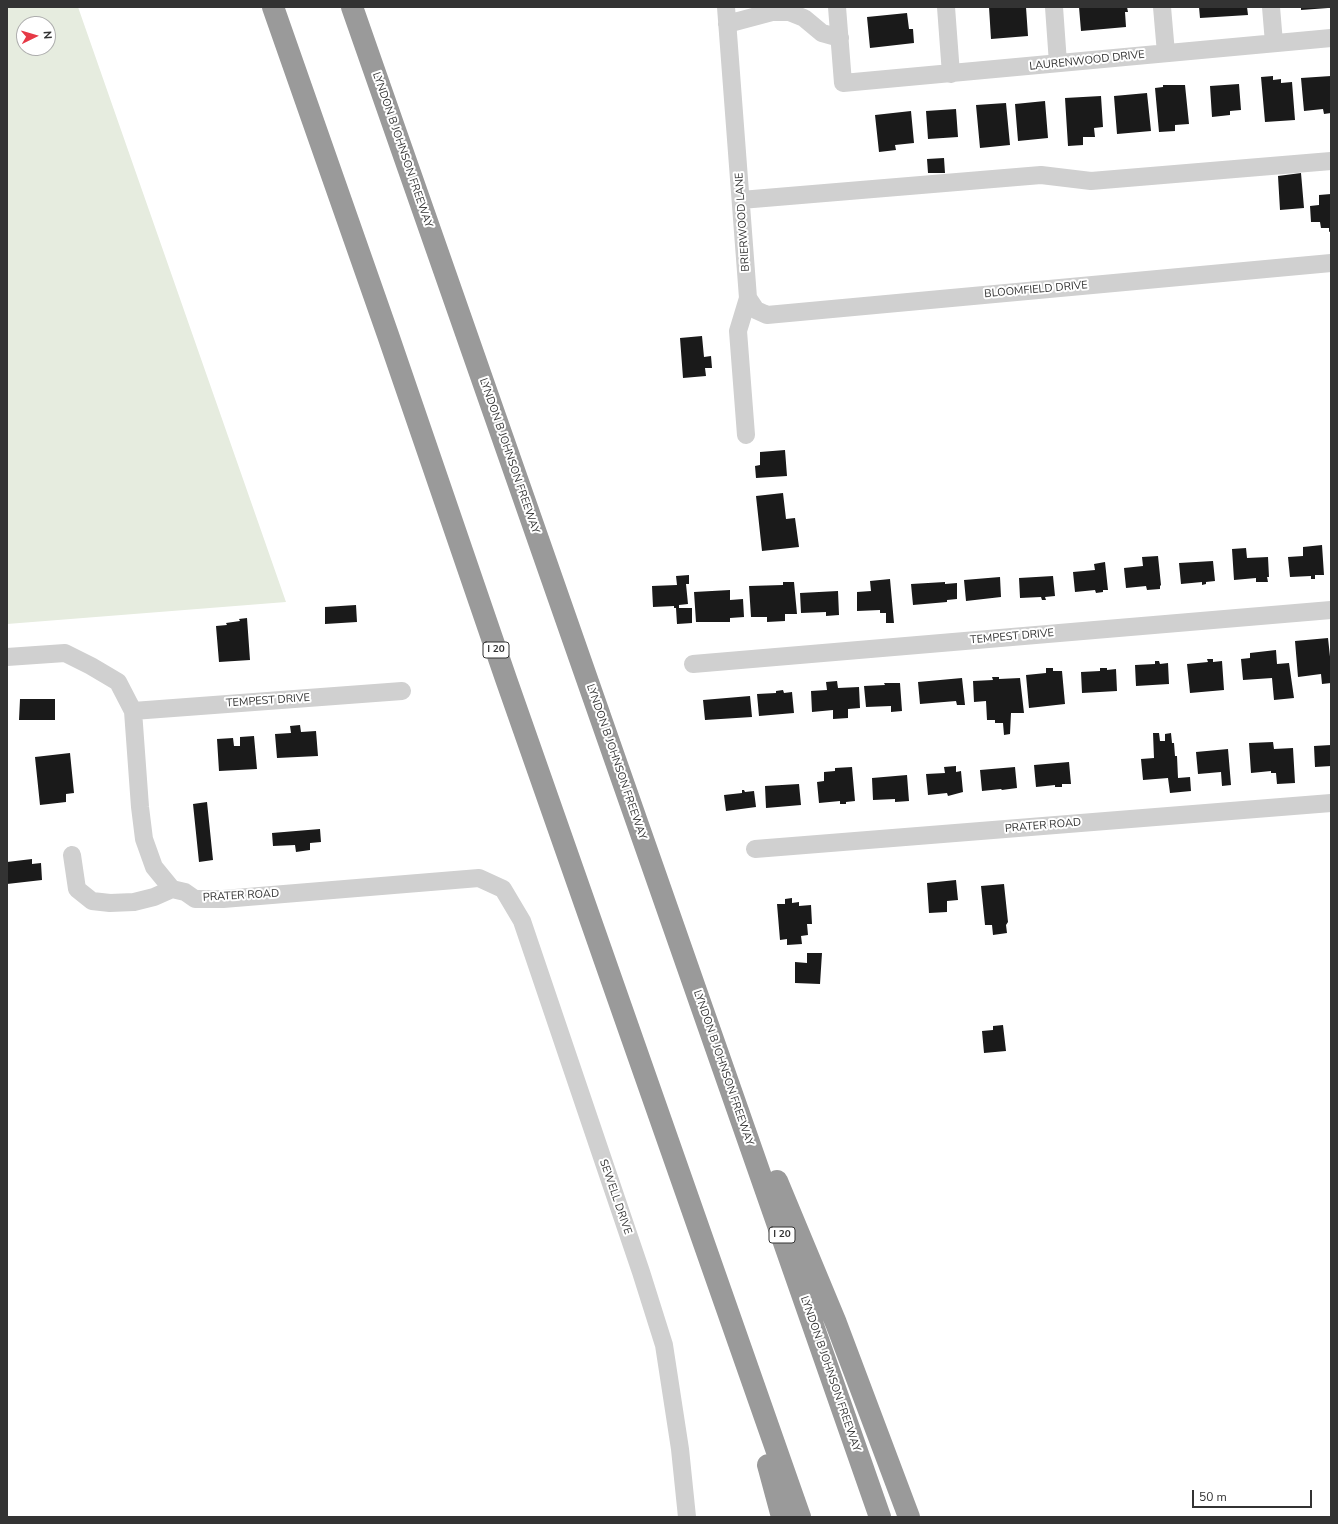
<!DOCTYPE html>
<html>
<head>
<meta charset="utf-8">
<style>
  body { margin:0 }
  #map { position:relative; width:1338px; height:1524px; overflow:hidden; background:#fff; font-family:"Nunito Sans",sans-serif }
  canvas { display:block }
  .frame { position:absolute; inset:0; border:8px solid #333; pointer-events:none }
  .north { position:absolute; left:16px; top:16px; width:40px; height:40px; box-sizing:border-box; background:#fff; border:1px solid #adadad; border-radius:50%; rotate:85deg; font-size:11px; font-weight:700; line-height:16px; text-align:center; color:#333 }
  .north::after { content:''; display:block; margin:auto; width:14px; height:18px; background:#e63946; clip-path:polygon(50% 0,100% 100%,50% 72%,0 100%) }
  .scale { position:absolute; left:1192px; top:1490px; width:120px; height:18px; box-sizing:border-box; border:2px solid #333; border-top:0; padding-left:5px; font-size:12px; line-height:14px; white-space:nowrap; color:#333; -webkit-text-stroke:3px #fff; paint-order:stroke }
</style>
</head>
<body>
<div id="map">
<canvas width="1338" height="1524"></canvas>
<div class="frame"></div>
<div class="north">N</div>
<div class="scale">50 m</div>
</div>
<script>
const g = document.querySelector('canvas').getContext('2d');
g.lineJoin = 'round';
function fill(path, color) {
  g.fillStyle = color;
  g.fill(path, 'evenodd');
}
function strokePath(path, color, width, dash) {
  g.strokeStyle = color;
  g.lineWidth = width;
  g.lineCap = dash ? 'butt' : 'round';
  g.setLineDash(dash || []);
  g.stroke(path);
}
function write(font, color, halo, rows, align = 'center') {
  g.font = font + ' "Nunito Sans",sans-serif';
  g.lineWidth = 4;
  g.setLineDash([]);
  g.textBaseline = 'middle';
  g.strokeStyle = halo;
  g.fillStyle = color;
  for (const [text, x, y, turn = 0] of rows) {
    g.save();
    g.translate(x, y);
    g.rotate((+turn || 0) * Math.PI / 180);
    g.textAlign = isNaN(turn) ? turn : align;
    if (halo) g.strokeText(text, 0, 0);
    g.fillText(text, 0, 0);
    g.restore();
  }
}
const green = new Path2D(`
  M7,7H78L286,602L7,624ZM24,24H48V48H24Z`);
const building = new Path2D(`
  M989,7H1026L1028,36L991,39Z
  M1079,7H1127L1128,12H1125L1126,27L1081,31Z
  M1199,7H1247L1248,15L1200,18Z
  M1301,7H1328V8L1301,10Z
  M907,13L909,29H913L914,43L870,48L867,17Z
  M1273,76V80L1281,79V83L1292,82L1295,120L1265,122L1261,77Z
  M1331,76V113L1324,114L1323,109L1304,111L1301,78Z
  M1239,84L1241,110L1230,111V115L1212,117L1210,86Z
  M1163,85H1185L1189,124L1175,125V131L1159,132L1155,88L1163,87Z
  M1147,93L1151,131L1117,134L1114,96Z
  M1101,96L1103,127L1094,128L1095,137H1083V145L1068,146L1065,98Z
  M1045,101L1048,138L1018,141L1015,104Z
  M1006,103L1010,145L980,148L976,105Z
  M956,109L958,137L928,139L926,111Z
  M911,111L914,143L895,145L896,150L879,152L875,115Z
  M944,158L945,173H928L927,159Z
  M1301,173L1304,208L1280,210L1278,176Z
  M1331,194V231L1329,232V228H1321L1320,222H1311L1310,206L1319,205V195Z
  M702,336L704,357L711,356L712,368H705L706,376L683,378L680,338Z
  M785,450L787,476L756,478L755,466L760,465V452Z
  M783,493L786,519L795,518L799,547L762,551L756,496Z
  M1322,545L1324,575H1315V579H1311V576L1290,577L1288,557L1303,556V547Z
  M1246,548L1247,558L1268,557L1269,577H1267L1268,582H1256V578L1234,580L1232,549Z
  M1158,556L1161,585L1160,586V589L1147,590L1146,586L1126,588L1124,568L1143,566L1142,557Z
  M1213,561L1215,581L1206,582V584L1202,585V582L1181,584L1179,563Z
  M1105,562L1108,590H1103V592L1096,593L1095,590L1075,592L1073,572L1095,570L1094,564Z
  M689,575V584H686L688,604L679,605V608H692V623L677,624L676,608H674V606L653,607L652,586L677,585L676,576Z
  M1053,576L1055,596L1045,597L1046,600H1042L1041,597L1020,598L1019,578Z
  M1000,577L1001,597L966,601L964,580Z
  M890,579L894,623H886V613H880V610L857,611V592L871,591L870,581Z
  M783,582H794L797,614H785V621L767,622V617H751L749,586L783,585Z
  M945,582V584L957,583V599L947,600V602L913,605L911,584Z
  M730,590V600L743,599L744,617L730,618V622H696L694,592Z
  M838,591L839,615L826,616V612L801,613L800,593Z
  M356,605L357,622L325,624V607Z
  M247,618L250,660L219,662L216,626L227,625L226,623L240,621L239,619Z
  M1328,638L1331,666V683L1322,684L1321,674L1298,677L1295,641Z
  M1276,650L1277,664L1289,663L1294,698L1274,700L1272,678L1243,680L1241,659L1250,658V653Z
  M1207,659H1213V662L1222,661L1224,690L1190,693L1187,664L1208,662Z
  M1155,661H1159L1160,664L1168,663L1169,684L1136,686L1135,665L1155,664Z
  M1046,668H1053V671H1062L1065,704L1029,708L1026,675L1046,673Z
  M1100,668H1107V670L1116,669L1117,691L1082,693L1081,672L1100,671Z
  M992,677H999V679L1020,678L1024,713H1011L1010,734L1004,735L1003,723H995V720H987L986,701L974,702L973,681L993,680Z
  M962,678L965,705H957L956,701L920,704L918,682Z
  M837,681L838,688L859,687L860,708L848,709V718L833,719V710L812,712L811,691L827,690L826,682Z
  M884,683H900L902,711L891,712V706L866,707L864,686L885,685Z
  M783,690L784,693L792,692L794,713L759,716L757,694L776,693V691Z
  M750,696L752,717L705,720L703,700Z
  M20,699H55V720H19Z
  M300,725L301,732L316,731L318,756L277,758L275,734L291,733L290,726Z
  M1153,733H1159L1160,741H1165V734L1171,733L1172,743H1174L1175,756H1177L1178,778L1190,777L1191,791L1170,793L1168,778L1143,780L1141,759L1154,758Z
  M254,736L257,769L219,771L217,739L233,738L234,746H240V737Z
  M1273,742L1274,749L1293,748L1295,783L1277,784L1276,773H1271V771L1251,773L1249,743Z
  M1331,745V766L1315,767L1314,746Z
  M1228,749L1231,785L1222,786L1221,772L1198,774L1196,752Z
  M70,753L74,793L66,794V802L40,805L35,757Z
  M1069,762L1071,784H1062V787H1055V785L1036,787L1034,765Z
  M956,766V772L961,771L963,792L948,796L947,793L928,795L926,774L945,773L944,767Z
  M852,767L855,801L846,802V804H840V801L819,803L817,782L824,781V772L835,771V768Z
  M1015,767L1017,788L1002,790L1001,789L982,791L980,770Z
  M907,775L909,801L895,802V799L873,800L872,778Z
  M799,784L801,805L766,808L765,786Z
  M742,790H744L745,792L754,791L756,807L726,811L724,795L742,793Z
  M207,802L213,860L199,862L193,804Z
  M320,829L321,842L310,843V850L296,852L295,845L273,846L272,833Z
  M32,859V864L41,863L42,880L7,884V862Z
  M956,880L958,900L947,901V912L929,913L927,883Z
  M1004,884L1008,922L1006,925L1007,933L993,935L992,925H985L981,886Z
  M792,898V903L799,902V906L811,905L812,924H807L808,935L801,936L802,944L787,945V939L780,940L777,904H785V899Z
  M807,953H822L820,984L795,983V962L807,963Z
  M1003,1025L1006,1051L984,1053L982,1031L993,1030V1026Z`);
const minor = new Path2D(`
  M726,7L748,298L738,331L746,435
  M837,7L843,83L1331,38
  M946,7L951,74
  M1054,7L1058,63
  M1162,7L1166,53
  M1271,7L1274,43
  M727,24L772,12H789L804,18L822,33L840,38
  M741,200L1041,175L1091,181L1331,161
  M748,298L756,310L767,315L1331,263
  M7,657L65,653L91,666L118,682L133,711L140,807L144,839L154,867L172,889L185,892L195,899H223L479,878L503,889L522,921L641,1272L664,1345L680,1449L687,1517
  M693,664L1331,610
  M133,711L402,691
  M755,849L1331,803
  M72,855L77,889L92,901L110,903L134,902L154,897L172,889`);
const highway = new Path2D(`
  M273,7L388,335L506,679L800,1517
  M352,7L880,1517
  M777,1181L836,1323L909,1517
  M768,1465L782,1517`);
const shields = [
  [496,650,26],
  [782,1235,26]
];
const shieldNames = [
  ["I 20",496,650],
  ["I 20",782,1235]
];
const streetNames = [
  ["LAURENWOOD DRIVE",1087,61,-6],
  ["LYNDON B JOHNSON FREEWAY",402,150,71],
  ["BRIERWOOD LANE",743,222,-94],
  ["BLOOMFIELD DRIVE",1036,290,-5],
  ["LYNDON B JOHNSON FREEWAY",509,456,71],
  ["TEMPEST DRIVE",1012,637,-5],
  ["TEMPEST DRIVE",268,701,-4],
  ["LYNDON B JOHNSON FREEWAY",616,762,71],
  ["PRATER ROAD",1043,826,-5],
  ["PRATER ROAD",241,896,-3],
  ["LYNDON B JOHNSON FREEWAY",723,1068,71],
  ["SEWELL DRIVE",615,1197,71],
  ["LYNDON B JOHNSON FREEWAY",830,1374,71]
];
fill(green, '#e6ecdf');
fill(building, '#1a1a1a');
strokePath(minor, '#d0d0d0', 18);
strokePath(highway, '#9a9a9a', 22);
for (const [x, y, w] of shields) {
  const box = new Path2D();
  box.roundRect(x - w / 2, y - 8, w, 16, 3);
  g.fillStyle = '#fff';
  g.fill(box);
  strokePath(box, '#333', 1);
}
write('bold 10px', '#333', null, shieldNames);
write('11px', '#333', '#fff', streetNames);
</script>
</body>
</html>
